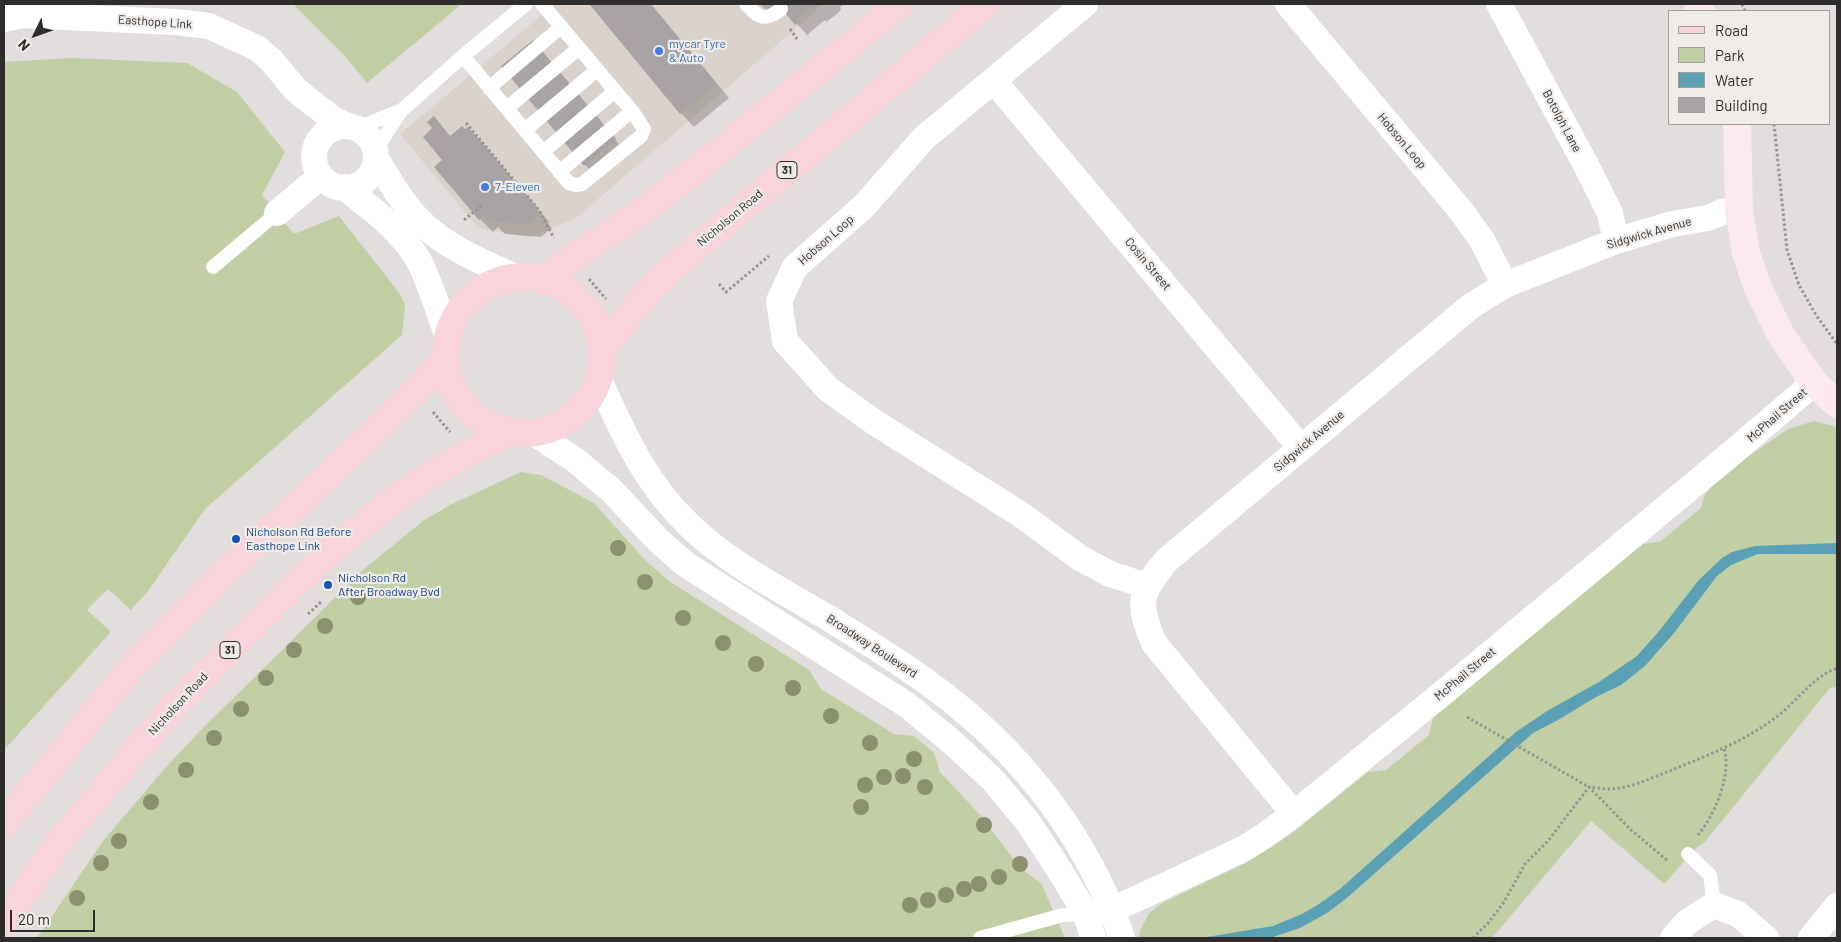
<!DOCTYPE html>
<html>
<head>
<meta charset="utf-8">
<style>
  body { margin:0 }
  #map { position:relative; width:1841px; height:942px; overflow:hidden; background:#e2dedd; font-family:Barlow,sans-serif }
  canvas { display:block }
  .frame { position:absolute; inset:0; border:5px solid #2e2d2c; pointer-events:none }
  .legend { position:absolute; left:1668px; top:10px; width:162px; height:115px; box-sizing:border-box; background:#efecea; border:1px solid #a2a09e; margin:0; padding:6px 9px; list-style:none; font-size:15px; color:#2e2d2c }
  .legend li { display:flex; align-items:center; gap:10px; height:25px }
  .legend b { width:25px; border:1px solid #a2a09e }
  .north { position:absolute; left:10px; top:10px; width:50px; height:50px; -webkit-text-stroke:4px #efecea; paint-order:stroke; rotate:228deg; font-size:14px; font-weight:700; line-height:20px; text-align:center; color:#2e2d2c }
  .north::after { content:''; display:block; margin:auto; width:18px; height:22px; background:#2e2d2c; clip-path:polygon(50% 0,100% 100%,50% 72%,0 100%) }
  .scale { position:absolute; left:10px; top:910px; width:85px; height:22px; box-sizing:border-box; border:2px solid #2e2d2c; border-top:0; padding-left:6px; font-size:15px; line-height:18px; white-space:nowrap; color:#2e2d2c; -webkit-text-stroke:4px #efecea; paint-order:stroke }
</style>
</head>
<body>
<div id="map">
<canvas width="1841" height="942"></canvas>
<div class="frame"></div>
<ul class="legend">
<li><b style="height:6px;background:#f9d4dc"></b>Road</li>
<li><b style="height:14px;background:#c2cfa4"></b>Park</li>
<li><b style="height:14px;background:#5aa1b5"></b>Water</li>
<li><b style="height:14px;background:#a8a4a5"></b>Building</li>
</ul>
<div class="north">N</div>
<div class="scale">20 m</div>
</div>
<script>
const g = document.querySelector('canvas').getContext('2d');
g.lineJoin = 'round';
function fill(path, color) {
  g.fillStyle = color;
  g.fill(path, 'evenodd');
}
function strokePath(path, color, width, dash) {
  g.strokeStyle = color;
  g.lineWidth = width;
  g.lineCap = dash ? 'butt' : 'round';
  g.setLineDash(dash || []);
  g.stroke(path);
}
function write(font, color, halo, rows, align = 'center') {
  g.font = font + ' Barlow,sans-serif';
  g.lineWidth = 4.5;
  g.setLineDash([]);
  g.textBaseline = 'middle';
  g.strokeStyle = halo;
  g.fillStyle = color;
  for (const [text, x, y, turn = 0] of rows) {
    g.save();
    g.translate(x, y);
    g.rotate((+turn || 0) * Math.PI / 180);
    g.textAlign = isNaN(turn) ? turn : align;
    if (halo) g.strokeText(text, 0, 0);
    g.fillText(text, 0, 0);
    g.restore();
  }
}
const built = new Path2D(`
  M555,4H824L575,219L530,237L478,228L400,134Z`);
const green = new Path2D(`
  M293,4H462L367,83L344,55Z
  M72,58L187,63L237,92L285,152L262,195L294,234L339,216L400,294L405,304L402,335L205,509L148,591L131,610L108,589L87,610L111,632L4,750V62Z
  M1814,421L1837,427V687L1830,688L1704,843L1697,847L1664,884L1591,821L1492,938H1139L1140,931L1149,913L1164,902L1246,863L1290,835L1368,772L1386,770L1429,735L1433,717L1643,544L1661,541L1701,508L1704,496L1710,488L1749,456L1788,429Z
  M521,472L541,475L594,503L644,559L669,581L809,670L821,689L894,734L914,736L934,753L940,772L983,818L1020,868L1041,883L1065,938H37L103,841L166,767L202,729L363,570L423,521L450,505Z`);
const water = new Path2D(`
  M1837,543V554H1758L1731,565L1717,576L1674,633L1645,666L1621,685L1596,697L1558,720L1533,733L1348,897L1327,913L1300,928L1270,938H1201L1273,926L1302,914L1319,904L1340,889L1516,732L1547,711L1599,682L1637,656L1660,630L1698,581L1722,558L1732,552L1755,546Z`);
const shadow = new Path2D(`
  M594,4H651L729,98L694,127L681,113L592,5Z
  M760,4H844L840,7L841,9L838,13L826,22L825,20L808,34L809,37L786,12L776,20Z
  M537,45L619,144L589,169L585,165Z
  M433,118L451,137L468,128L481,141L549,222L548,224L552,228L541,237L505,234L498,227L493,232L480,219L444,160L434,128Z`);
const building = new Path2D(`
  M592,4H650L717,84L680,114L590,5Z
  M778,4H820L812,9L811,8L795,20L798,23L795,25Z
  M533,40L616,139L584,166L501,66Z
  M434,116L450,136L462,126L465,129L468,127L537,208L536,210L540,214L528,224L491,221L485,214L479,220L434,167L442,160L423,137L432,128L427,122Z`);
const path = new Path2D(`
  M1742,4L1745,11
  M790,29L797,39
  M466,123L539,210L554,238
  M1774,124L1787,250L1799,285L1816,315L1837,344
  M464,220L481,206
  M589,279L606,299
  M719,284L726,292L769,256
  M433,412L450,432
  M308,614L322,601
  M1467,717L1589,787L1630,829L1668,861
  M1698,835C1715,815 1732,774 1724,748
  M1473,938L1488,923L1504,902L1525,864L1548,841L1589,787C1595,787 1602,789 1608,789C1628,789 1649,779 1667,772C1704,757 1743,742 1775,718C1797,702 1811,678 1837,668`);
const lane = new Path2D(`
  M746,4C758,18 765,22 781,9
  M463,56L569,183L576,185L582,184L641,136L644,129L632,111L542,4
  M489,88L561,27
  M507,108L579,48
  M357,128L400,111
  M525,130L597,70
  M375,151L401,111L463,56L526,4
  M543,152L615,91
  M559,172L632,111
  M213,267L277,213
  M1688,854L1710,875L1714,905
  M980,938L1063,915L1086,914`);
const street = new Path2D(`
  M1085,4L924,138L864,206L795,267L779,301L785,341L828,389L874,422L1020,514L1080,558L1110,574L1147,586
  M1288,4L1461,211L1482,240L1505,285
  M1499,4L1587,167L1610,213L1616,241
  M4,19L21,15L176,22L209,26L257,48L271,60L295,89L307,99L333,119L350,127
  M994,81L1301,448
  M314 157a31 31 0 1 1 62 0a31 31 0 1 1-62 0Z
  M376,158C390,182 404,207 425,226C450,249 485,263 515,277
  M344,187C370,207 403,232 419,261C431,285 439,312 448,338
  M277,213L321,176
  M598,378C624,434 644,482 689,525C726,562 785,592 830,619C878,649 928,679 970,716C1039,776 1093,852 1122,938
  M534,433L575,460L611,490L658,540L685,564L907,705L952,742L993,780L1028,822L1060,871L1086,914L1093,938
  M1294,814L1154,643C1137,603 1139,593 1167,560L1471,306L1505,285L1616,241L1672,224L1708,218L1722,212L1739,210
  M1086,914L1112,909L1136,899L1243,849L1264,836L1294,814L1444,692L1727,457L1814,383
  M1673,938L1687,922L1714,905L1738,914L1766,938
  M1811,938L1837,906`);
const secondary = new Path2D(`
  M1698,4L1701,11
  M1737,124L1739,210L1746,253L1757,286L1781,335L1814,383L1837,404`);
const primary = new Path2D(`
  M446 355a78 78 0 1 1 156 0a78 78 0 1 1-156 0Z
  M541,279L648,207L723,148L900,4
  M602,350L644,296L682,259L986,4
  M4,824L126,673L227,570L384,423L446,359
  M4,925L40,869L63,837L173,707L294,585L333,549L395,499L428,476L468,453L510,432`);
const trees = [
  [618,548],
  [645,582],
  [358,597],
  [683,618],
  [325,626],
  [723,643],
  [294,650],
  [756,664],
  [266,678],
  [793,688],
  [241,709],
  [831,716],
  [214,738],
  [870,743],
  [914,759],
  [186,770],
  [903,776],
  [884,777],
  [865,785],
  [925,787],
  [151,802],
  [861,807],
  [984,825],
  [119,841],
  [101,863],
  [1020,864],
  [999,877],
  [979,884],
  [964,889],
  [946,895],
  [77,898],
  [928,900],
  [910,905]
];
const markers = [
  [659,51,5,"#3f7fe0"],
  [485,187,5,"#3f7fe0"],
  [236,539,5,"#1a4fb4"],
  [328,585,5,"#1a4fb4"]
];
const shields = [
  [787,170,20],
  [230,650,20]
];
const shieldNames = [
  ["31",787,170],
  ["31",230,650]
];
const streetNames = [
  ["Easthope Link",155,22,4],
  ["Botolph Lane",1562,121,62],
  ["Hobson Loop",1402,141,50],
  ["Nicholson Road",730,218,-40],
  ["Sidgwick Avenue",1649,233,-16],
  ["Hobson Loop",826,240,-41],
  ["Cosin Street",1148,264,50],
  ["McPhail Street",1777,415,-41],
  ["Sidgwick Avenue",1309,441,-40],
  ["Broadway Boulevard",872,646,33],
  ["McPhail Street",1465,674,-40],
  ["Nicholson Road",178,704,-47]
];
const shopNames = [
  ["mycar Tyre",669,44],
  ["& Auto",669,58],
  ["7-Eleven",495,187]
];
const transitNames = [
  ["Nicholson Rd Before",246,532],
  ["Easthope Link",246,546],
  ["Nicholson Rd",338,578],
  ["After Broadway Bvd",338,592]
];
fill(built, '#dbd2cc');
fill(green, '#c2cfa4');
fill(water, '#5aa1b5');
fill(shadow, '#0003');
fill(building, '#a8a4a5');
strokePath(path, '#979493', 3, [2.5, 2.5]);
strokePath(lane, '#fff', 14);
strokePath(street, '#fff', 26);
strokePath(secondary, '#fce9ee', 28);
strokePath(primary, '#f9d4dc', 28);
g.fillStyle = '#8b906e';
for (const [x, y] of trees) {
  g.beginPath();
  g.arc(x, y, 8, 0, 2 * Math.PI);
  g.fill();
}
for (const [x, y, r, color] of markers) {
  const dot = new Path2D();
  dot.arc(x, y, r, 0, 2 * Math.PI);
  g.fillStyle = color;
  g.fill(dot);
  strokePath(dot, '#efecea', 2);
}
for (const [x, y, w] of shields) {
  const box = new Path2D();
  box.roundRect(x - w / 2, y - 8.5, w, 17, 4);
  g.fillStyle = '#efecea';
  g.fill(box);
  strokePath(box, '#2e2d2c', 1);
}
write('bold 11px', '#2e2d2c', null, shieldNames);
write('12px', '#2e2d2c', '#efecea', streetNames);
write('12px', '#366cbe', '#efecea', shopNames, 'left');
write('12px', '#164399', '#efecea', transitNames, 'left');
</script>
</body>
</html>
